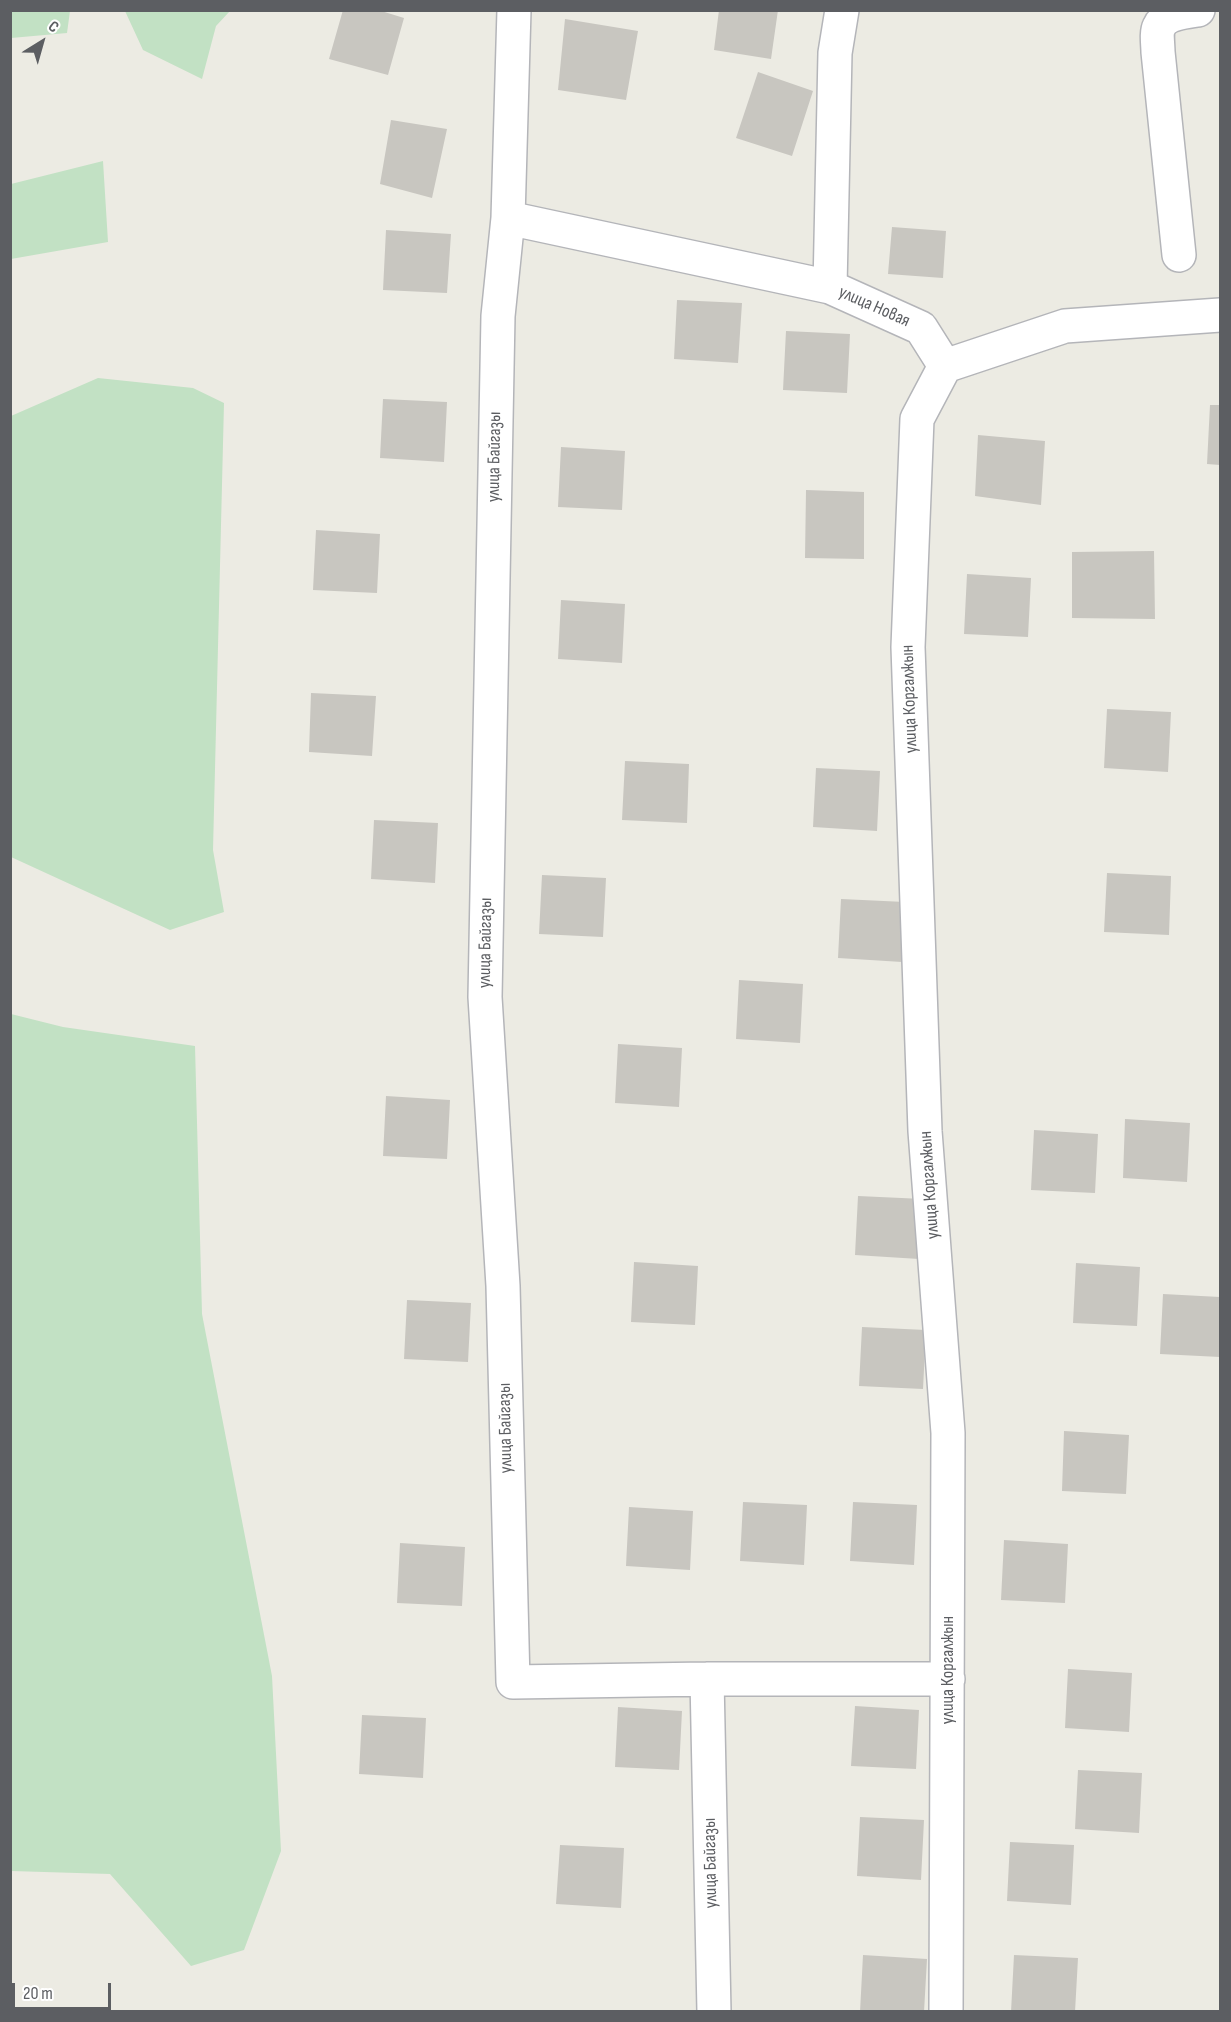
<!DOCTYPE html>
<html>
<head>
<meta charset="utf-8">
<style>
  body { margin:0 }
  #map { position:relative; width:1231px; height:2022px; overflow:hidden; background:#ecebe3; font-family:"Sofia Sans Condensed",sans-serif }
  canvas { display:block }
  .frame { position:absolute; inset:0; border:12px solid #5c5e62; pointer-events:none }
  .north { position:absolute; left:12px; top:12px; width:60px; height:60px; -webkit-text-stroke:4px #fff; paint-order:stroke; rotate:37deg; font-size:16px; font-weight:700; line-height:24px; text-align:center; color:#5c5e62 }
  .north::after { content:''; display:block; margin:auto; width:21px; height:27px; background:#5c5e62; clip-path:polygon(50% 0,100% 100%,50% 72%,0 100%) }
  .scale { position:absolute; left:12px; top:1983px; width:99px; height:27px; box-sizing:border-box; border:3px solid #5c5e62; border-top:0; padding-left:8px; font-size:18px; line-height:21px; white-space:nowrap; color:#5c5e62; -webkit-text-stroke:4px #fff; paint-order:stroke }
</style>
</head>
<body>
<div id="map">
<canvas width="1231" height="2022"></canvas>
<div class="frame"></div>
<div class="north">С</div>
<div class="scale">20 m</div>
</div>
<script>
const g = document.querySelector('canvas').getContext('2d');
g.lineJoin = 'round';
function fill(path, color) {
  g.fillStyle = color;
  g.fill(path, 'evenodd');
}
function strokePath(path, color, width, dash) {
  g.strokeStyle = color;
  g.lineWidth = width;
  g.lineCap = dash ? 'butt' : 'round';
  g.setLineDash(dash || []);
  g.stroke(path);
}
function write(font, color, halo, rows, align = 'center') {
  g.font = font + ' "Sofia Sans Condensed",sans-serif';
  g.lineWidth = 5;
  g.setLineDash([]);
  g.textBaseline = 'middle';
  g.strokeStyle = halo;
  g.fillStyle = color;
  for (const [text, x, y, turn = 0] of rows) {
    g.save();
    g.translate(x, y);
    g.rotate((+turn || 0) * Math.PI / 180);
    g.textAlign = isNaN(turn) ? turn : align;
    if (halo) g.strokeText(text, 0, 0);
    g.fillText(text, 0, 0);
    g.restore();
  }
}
const green = new Path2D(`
  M11,10L70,11L67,33L11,38Z
  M125,11H230L216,26L202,79L143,50Z
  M103,161L108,242L11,259V184Z
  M98,378L193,388L224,403L213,850L224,912L170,930L11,857V416Z
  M11,1014L63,1027L195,1046L202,1314L272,1676L281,1851L244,1950L191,1966L110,1874L11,1871Z`);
const building = new Path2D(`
  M343,10H378L404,18L388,75L329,59Z
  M719,10H778L771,59L714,50Z
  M565,19L638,31L626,100L558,90Z
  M758,72L813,91L792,156L736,138Z
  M391,120L447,129L432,198L380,184Z
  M892,227L946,231L943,278L888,274Z
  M386,230L451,234L447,293L383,290Z
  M677,300L742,303L738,363L674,359Z
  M786,331L850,334L847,393L783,390Z
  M383,399L447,402L444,462L380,458Z
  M1210,405H1220V465L1207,464Z
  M978,435L1045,441L1041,505L975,496Z
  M561,447L625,451L622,510L558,507Z
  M806,490L864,492V559L805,558Z
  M316,530L380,534L377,593L313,590Z
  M1154,551L1155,619L1072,618V552Z
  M967,574L1031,578L1028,637L964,634Z
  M561,600L625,604L622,663L558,659Z
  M311,693L376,696L372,756L309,752Z
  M1107,709L1171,712L1168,772L1104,768Z
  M625,761L689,764L687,823L622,820Z
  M816,768L880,771L877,831L813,827Z
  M374,820L438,823L435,883L371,879Z
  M1107,873L1171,876L1169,935L1104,932Z
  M542,875L606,878L603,937L539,934Z
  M841,899L905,902L902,962L838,958Z
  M739,980L803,984L800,1043L736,1039Z
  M618,1044L682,1048L679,1107L615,1103Z
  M386,1096L450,1100L447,1159L383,1156Z
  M1125,1119L1190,1123L1187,1182L1123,1178Z
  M1034,1130L1098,1134L1095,1193L1031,1190Z
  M858,1196L923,1199L919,1259L855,1255Z
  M634,1262L698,1266L695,1325L631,1322Z
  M1076,1263L1140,1267L1137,1326L1073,1323Z
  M1163,1294L1220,1297V1357L1160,1354Z
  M407,1300L471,1303L468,1362L404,1359Z
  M862,1327L926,1330L923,1389L859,1386Z
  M1064,1431L1129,1435L1126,1494L1062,1491Z
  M743,1502L807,1505L804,1565L740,1561Z
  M853,1502L917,1505L914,1565L850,1561Z
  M629,1507L693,1511L690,1570L626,1566Z
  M1004,1540L1068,1544L1065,1603L1001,1600Z
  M400,1543L465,1547L462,1606L397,1603Z
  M1068,1669L1132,1673L1129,1732L1065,1728Z
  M855,1706L919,1710L916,1769L851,1766Z
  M618,1707L682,1711L679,1770L615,1767Z
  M362,1715L426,1718L423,1778L359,1774Z
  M1078,1770L1142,1773L1139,1833L1075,1829Z
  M860,1817L924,1820L921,1880L857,1876Z
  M1010,1842L1074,1845L1071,1905L1007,1901Z
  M560,1845L624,1848L621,1908L556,1904Z
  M863,1955L927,1959L924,2012H860Z
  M1014,1955L1078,1958L1075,2012H1011Z`);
const minor = new Path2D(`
  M514,10L508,218L498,316L485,997L503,1286L513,1682L707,1679H948
  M508,218L830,287L921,328L945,366L1065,326L1220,315
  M1179,255L1158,52C1158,45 1156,33 1159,27C1165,13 1186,12 1198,10
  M830,287L835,53L842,10
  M945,366L917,419L908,647L925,1131L948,1433L946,2012
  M707,1679L714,2012`);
const streetNames = [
  ["улица Новая",874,307,24],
  ["улица Байгазы",495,457,-89],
  ["улица Коргалжын",910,699,-92],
  ["улица Байгазы",486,943,-89],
  ["улица Коргалжын",930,1185,-94],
  ["улица Байгазы",506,1428,-91],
  ["улица Коргалжын",948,1670,-90],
  ["улица Байгазы",711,1863,-91]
];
fill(green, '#c2e1c4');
fill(building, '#c8c6c0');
strokePath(minor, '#b4b5b9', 36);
strokePath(minor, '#fff', 33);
write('18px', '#5c5e62', '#fff', streetNames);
</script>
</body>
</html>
